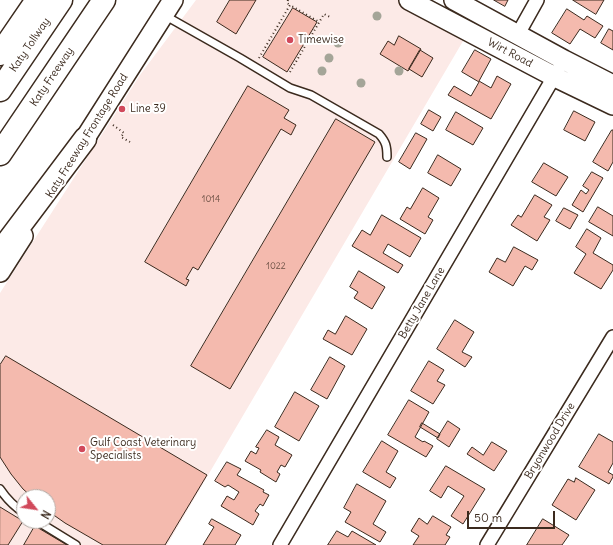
<!DOCTYPE html>
<html>
<head>
<meta charset="utf-8">
<style>
  body { margin:0 }
  #map { position:relative; width:613px; height:545px; overflow:hidden; background:#fff; font-family:Delius,sans-serif }
  canvas { display:block }
  .north { position:absolute; left:16px; top:489px; width:40px; height:40px; box-sizing:border-box; background:#fff; border:1px solid #b1aaa5; border-radius:50%; rotate:120deg; font-size:11px; font-weight:700; line-height:16px; text-align:center; color:#3b2a1e }
  .north::after { content:''; display:block; margin:auto; width:14px; height:18px; background:#d1495b; clip-path:polygon(50% 0,100% 100%,50% 72%,0 100%) }
  .scale { position:absolute; left:467px; top:511px; width:88px; height:18px; box-sizing:border-box; border:2px solid #3b2a1e; border-top:0; padding-left:5px; font-size:12px; line-height:14px; white-space:nowrap; color:#3b2a1e; -webkit-text-stroke:3px #fff; paint-order:stroke }
</style>
</head>
<body>
<div id="map">
<canvas width="613" height="545"></canvas>
<div class="north">N</div>
<div class="scale">50 m</div>
</div>
<script>
const g = document.querySelector('canvas').getContext('2d');
g.lineJoin = 'round';
function fill(path, color) {
  g.fillStyle = color;
  g.fill(path, 'evenodd');
}
function strokePath(path, color, width, dash) {
  g.strokeStyle = color;
  g.lineWidth = width;
  g.lineCap = dash ? 'butt' : 'round';
  g.setLineDash(dash || []);
  g.stroke(path);
}
function write(font, color, halo, rows, align = 'center') {
  g.font = font + ' Delius,sans-serif';
  g.lineWidth = 4;
  g.setLineDash([]);
  g.textBaseline = 'middle';
  g.strokeStyle = halo;
  g.fillStyle = color;
  for (const [text, x, y, turn = 0] of rows) {
    g.save();
    g.translate(x, y);
    g.rotate((+turn || 0) * Math.PI / 180);
    g.textAlign = isNaN(turn) ? turn : align;
    if (halo) g.strokeText(text, 0, 0);
    g.fillText(text, 0, 0);
    g.restore();
  }
}
const built = new Path2D(`
  M196,0H398L466,36L167,545H0V293L140,75ZM24,497H48V521H24Z`);
const building = new Path2D(`
  M230,0H256L236,34L217,22Z
  M494,0H508L505,6Z
  M573,0H604L596,14Z
  M293,8L317,22L287,72L263,57Z
  M567,9L584,20L587,16L603,26L595,38L580,29L570,44L552,33Z
  M609,29L613,31V50L601,43Z
  M399,36L421,49L408,71L380,54L388,41L394,45Z
  M420,50L433,58L422,77L409,69Z
  M475,50L491,59L479,81L491,88L497,76L511,84L491,119L448,95L454,86L471,96L479,82L462,72Z
  M248,86L289,110L284,118L296,125L291,135L281,129L198,270L193,267L186,279L189,280L186,286L145,262Z
  M429,110L441,117L433,131L421,124Z
  M574,111L595,122L585,141L564,130Z
  M456,112L483,128L473,145L446,130Z
  M336,119L375,142L230,389L191,366Z
  M612,130H613V162L608,171L593,162Z
  M416,133L427,139L410,169L399,162Z
  M438,155L461,169L451,186L428,173Z
  M544,163L568,177L556,196L532,182Z
  M592,172L603,178L583,212L572,205L581,190L586,194L589,190L583,186Z
  M423,188L439,198L428,217L433,220L425,234L400,219L407,207L410,209Z
  M535,195L552,205L544,217L550,220L537,241L511,225L518,215L521,217Z
  M598,207L613,216V236L589,222Z
  M564,208L578,215L570,229L556,221Z
  M382,215L421,238L410,257L388,244L383,253L403,265L398,273L352,246L362,230L370,235Z
  M587,229L601,238L593,253L613,265V270L601,289L574,273L586,254L576,247Z
  M514,247L538,260L532,270L525,266L513,286L489,272L497,258L505,262Z
  M359,271L385,287L372,309L354,298L358,292L350,287Z
  M346,316L367,329L352,355L323,339L328,330L335,334Z
  M455,320L474,332L462,352L472,357L465,367L437,349Z
  M6,356L207,475L165,545H103L65,523L48,511V497H32L23,489L11,474L0,457V365Z
  M330,357L345,366L327,399L311,390Z
  M429,361L444,370L437,381L445,385L433,404L411,391Z
  M295,392L319,406L299,441L275,427Z
  M409,400L429,412L415,437L423,442L424,441L433,446L426,457L388,435Z
  M448,421L460,429L449,447L437,439Z
  M422,423L440,434L438,438L420,427Z
  M267,430L279,437L275,445L292,455L285,467L281,465L277,472L280,474L276,482L260,472L261,470L245,461L251,451L256,454L259,448L256,447Z
  M599,434L613,442V463L608,472L613,475V477L609,484L579,467Z
  M382,441L398,451L386,472L396,478L390,488L363,472Z
  M492,442L507,451L494,471L467,454L472,447L483,455Z
  M227,462L241,469L237,475L264,490L263,492L269,495L263,506L260,504L255,511L259,514L253,525L221,506L227,496L234,500L239,492L228,485L225,487L215,481Z
  M446,466L485,489L463,524L451,516L464,496L448,486L441,498L430,491Z
  M576,478L595,490L576,520L552,505L568,479L574,482Z
  M357,484L386,501L373,524L386,532L380,542L345,522L351,512L344,508Z
  M0,507L23,521L8,545H0Z
  M433,516L451,527L446,535L450,537L445,545H413L419,536L411,531L419,518L427,524Z
  M212,519L241,535L235,545H203L214,527L209,524Z
  M543,519L569,535L562,545H527Z
  M35,526L67,545H24Z
  M337,531L348,537L352,531L376,545H328Z`);
const path = new Path2D(`
  M288,0L287,3L290,5
  M259,58L290,5L319,22
  M290,72L324,14L330,17
  M113,125L124,133L121,137L130,142`);
const lane = new Path2D(`
  M164,15L240,58L290,88L311,95L379,134C386,142 387,146 387,157
  M0,489C6,498 15,507 24,513
  M37,521L76,545`);
const street = new Path2D(`
  M518,34L537,0
  M280,545L558,70
  M487,545L613,337`);
const secondary = new Path2D(`
  M409,0L555,77L613,105
  M454,0L564,60L613,85
  M77,151L173,0
  M0,272L23,236`);
const highway = new Path2D(`
  M0,54L37,0
  M0,90L61,0
  M0,154L104,0
  M0,252L85,139`);
const trees = [
  [377,16],
  [338,43],
  [329,58],
  [322,71],
  [399,71],
  [361,83]
];
const markers = [
  [290,40,4,"#d1495b"],
  [122,109,4,"#d1495b"],
  [82,449,4,"#d1495b"]
];
const numberNames = [
  ["1014",211,199],
  ["1022",276,266]
];
const poiNames = [
  ["Timewise",298,40],
  ["Line 39",130,109],
  ["Gulf Coast Veterinary",90,443],
  ["Specialists",90,456]
];
const streetNames = [
  ["Katy Tollway",30,45,-56],
  ["Wirt Road",510,53,28],
  ["Katy Freeway",52,77,-56],
  ["Katy Freeway Frontage Road",87,136,-58],
  ["Betty Jane Lane",422,303,-60],
  ["Bryonwood Drive",550,441,-59]
];
fill(built, '#fceae7');
fill(building, '#f4baae');
strokePath(building, '#3b2a1e', 1);
strokePath(lane, '#3b2a1e', 10);
strokePath(street, '#3b2a1e', 16);
strokePath(secondary, '#3b2a1e', 22);
strokePath(highway, '#3b2a1e', 25);
strokePath(path, '#3b2a1e', 2, [1, 3]);
strokePath(lane, '#fff', 7);
strokePath(street, '#fff', 13);
strokePath(secondary, '#fff', 19);
strokePath(highway, '#fff', 22);
g.fillStyle = '#a4a598';
for (const [x, y] of trees) {
  g.beginPath();
  g.arc(x, y, 4.5, 0, 2 * Math.PI);
  g.fill();
}
for (const [x, y, r, color] of markers) {
  const dot = new Path2D();
  dot.arc(x, y, r, 0, 2 * Math.PI);
  g.fillStyle = color;
  g.fill(dot);
  strokePath(dot, '#fff', 1.5);
}
write('9px', '#694e42', null, numberNames);
write('11px', '#3b2a1e', '#fff', poiNames, 'left');
write('11px', '#3b2a1e', '#fff', streetNames);
</script>
</body>
</html>
